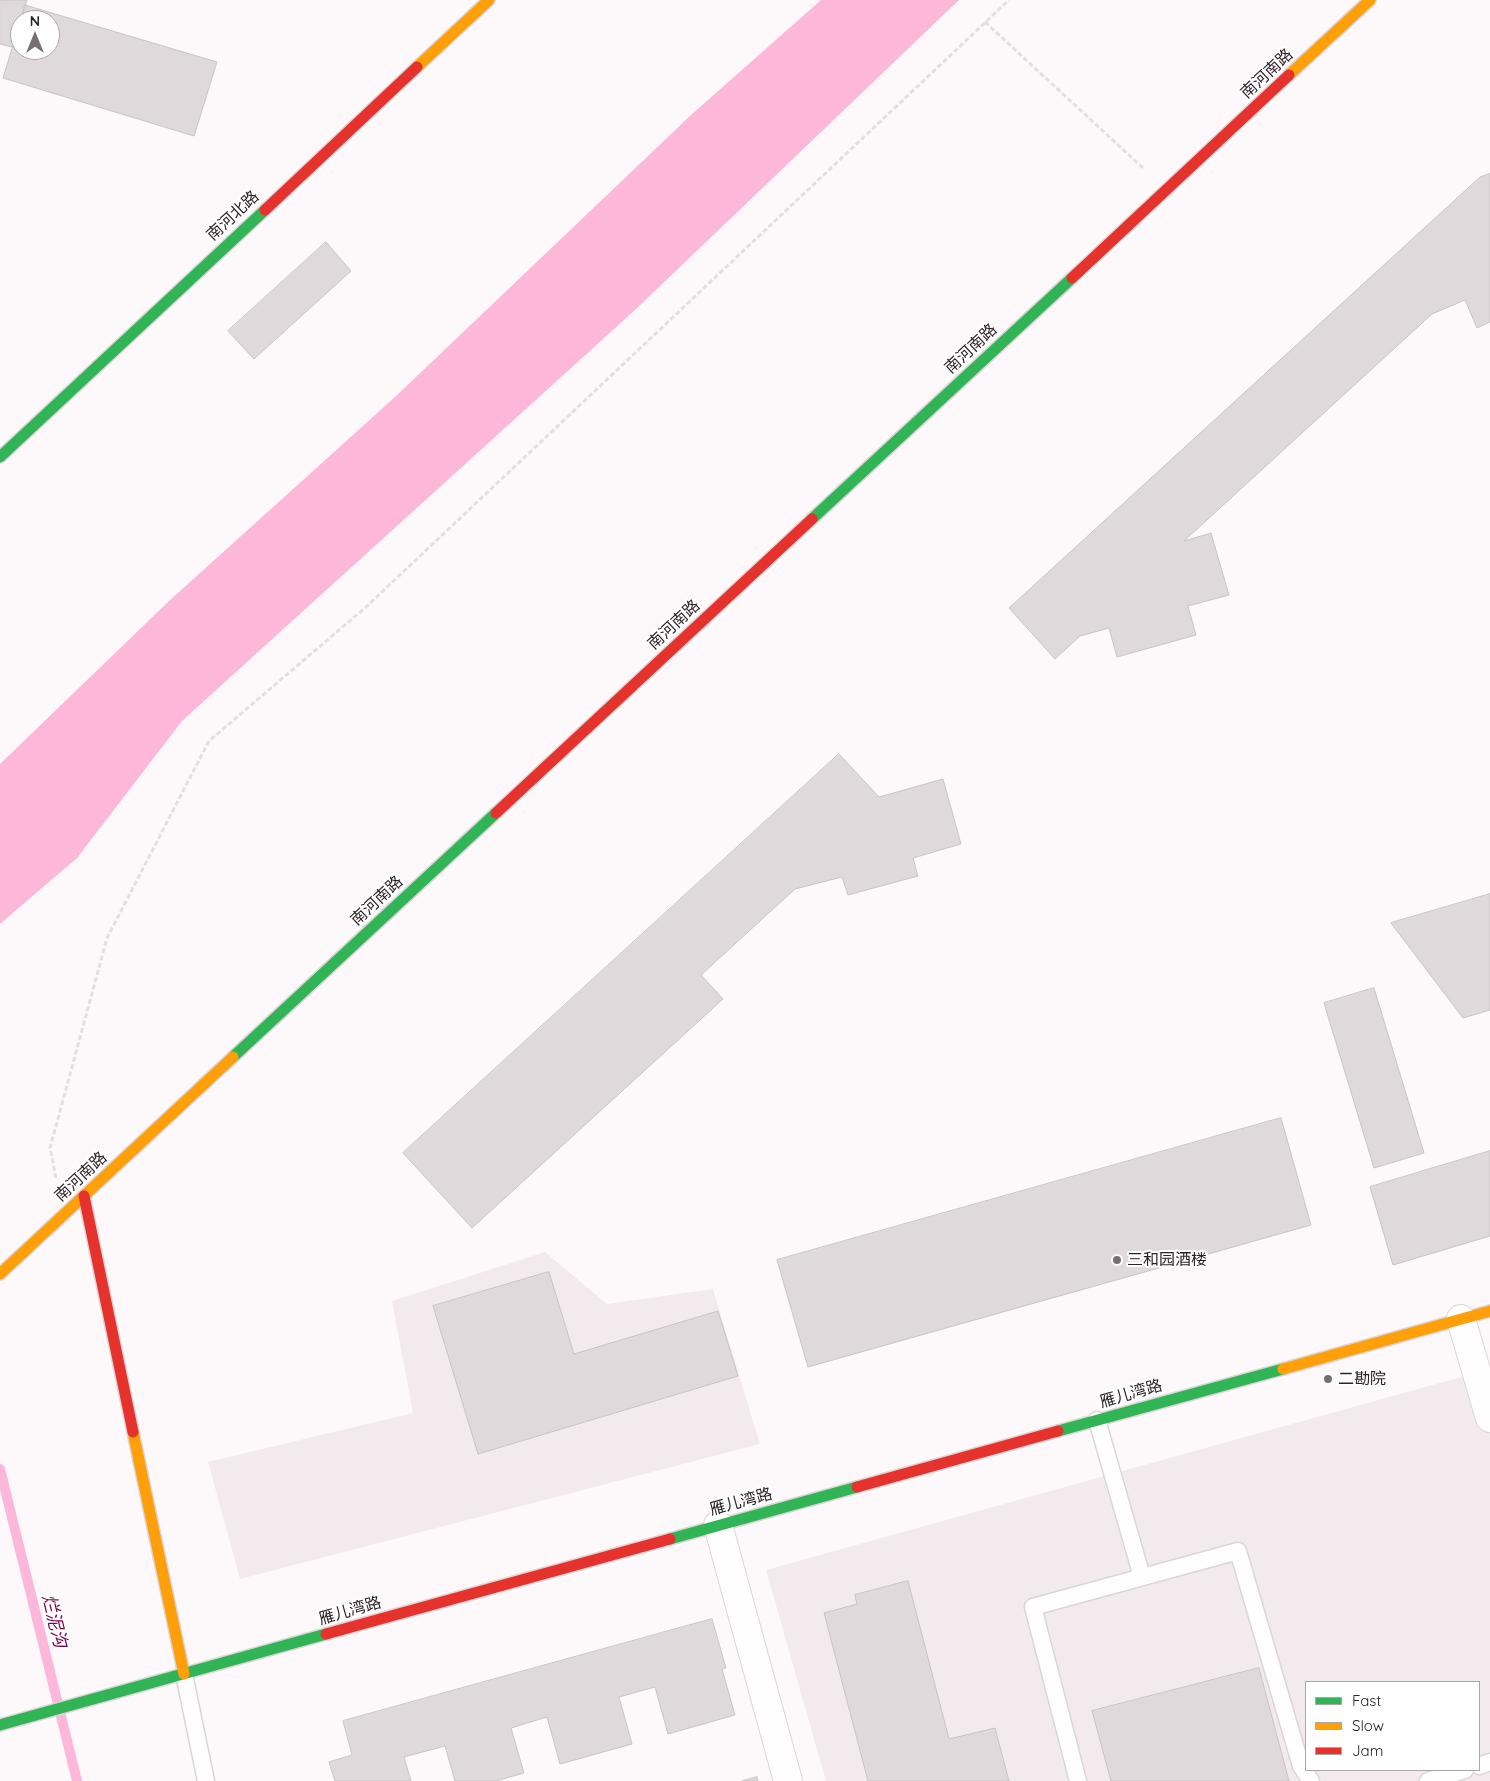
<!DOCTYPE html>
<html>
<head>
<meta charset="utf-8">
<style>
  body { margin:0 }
  #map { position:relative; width:1490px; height:1781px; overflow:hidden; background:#fdf9fb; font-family:Quicksand,sans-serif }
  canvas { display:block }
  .legend { position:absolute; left:1305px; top:1681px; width:175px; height:90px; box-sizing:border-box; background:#fff; border:1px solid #aba7a9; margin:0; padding:6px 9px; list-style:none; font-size:15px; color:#2d2327 }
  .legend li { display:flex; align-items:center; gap:10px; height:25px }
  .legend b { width:25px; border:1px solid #aba7a9 }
  .north { position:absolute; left:10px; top:10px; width:50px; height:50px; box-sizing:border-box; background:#fff; border:1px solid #aba7a9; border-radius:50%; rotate:0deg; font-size:14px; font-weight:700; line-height:20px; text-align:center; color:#2d2327 }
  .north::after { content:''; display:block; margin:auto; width:18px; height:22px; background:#766e71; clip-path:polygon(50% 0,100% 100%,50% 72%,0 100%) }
</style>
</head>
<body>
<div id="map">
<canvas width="1490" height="1781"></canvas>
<ul class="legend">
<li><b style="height:6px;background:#30b455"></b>Fast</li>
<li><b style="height:6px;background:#ff9f0a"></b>Slow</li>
<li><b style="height:6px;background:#e5322d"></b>Jam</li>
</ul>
<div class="north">N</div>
</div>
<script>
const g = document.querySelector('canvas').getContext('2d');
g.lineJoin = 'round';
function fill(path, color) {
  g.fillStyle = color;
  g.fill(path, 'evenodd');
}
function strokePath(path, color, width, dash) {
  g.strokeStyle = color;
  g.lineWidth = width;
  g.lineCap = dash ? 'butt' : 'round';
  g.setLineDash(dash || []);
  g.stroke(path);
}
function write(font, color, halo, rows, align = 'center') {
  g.font = font + ' Quicksand,"Noto Sans SC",sans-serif';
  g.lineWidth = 4;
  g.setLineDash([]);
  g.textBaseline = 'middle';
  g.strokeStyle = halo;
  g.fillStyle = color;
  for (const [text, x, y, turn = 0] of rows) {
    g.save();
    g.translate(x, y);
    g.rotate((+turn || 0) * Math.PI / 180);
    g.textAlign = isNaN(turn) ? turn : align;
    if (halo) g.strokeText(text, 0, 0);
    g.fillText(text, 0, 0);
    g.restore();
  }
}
const built = new Path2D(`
  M545,1252L607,1304L713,1289L760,1444L240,1579L208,1462L413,1413L392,1301Z
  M1490,1369V1781H826L766,1570ZM1306,1682H1479V1770H1306Z`);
const water = new Path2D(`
  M821,0H959L635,310L182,721L77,858L0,924V764L169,601L395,397L691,115Z`);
const stream = new Path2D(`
  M0,1469L77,1781`);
const building = new Path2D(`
  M0,0H27L12,47L0,44Z
  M25,5L217,62L194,136L3,78L20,22V50H50V20H21Z
  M1490,174V322L1477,328L1465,300L1432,314L1184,541L1211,533L1229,595L1188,606L1196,635L1117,657L1109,628L1080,636L1055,659L1009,608L1480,177Z
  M326,242L351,271L254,359L228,331Z
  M839,754L879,797L943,779L961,844L913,858L918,876L848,895L842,877L795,889L701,975L723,999L472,1228L403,1153Z
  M1490,894V1010L1463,1018L1391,923Z
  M1374,988L1424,1153L1374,1168L1324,1003Z
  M1281,1118L1311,1225L808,1367L777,1260Z
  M1490,1151V1236L1393,1265L1370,1187Z
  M549,1272L574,1354L718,1311L738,1376L478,1454L433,1306Z
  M908,1581L949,1739L995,1728L1009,1781H868L824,1613L857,1604L855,1595Z
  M712,1619L726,1668L722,1669L735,1715L668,1734L655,1687L619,1697L632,1744L560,1764L547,1717L511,1728L524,1773L496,1781H455L445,1746L404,1757L411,1781H335L329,1762L352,1755L343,1721Z
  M1259,1668L1289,1781H1111L1092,1711Z
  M757,1777L758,1781H742Z`);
const path = new Path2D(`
  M985,22L1143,168
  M56,1178L50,1148L107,938L209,741L366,607L1009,0`);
const lane = new Path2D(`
  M1097,1420L1142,1577
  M184,1674L206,1781
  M1479,1766L1490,1762
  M1078,1781L1033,1607L1238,1551L1301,1766L1311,1781
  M1428,1781L1465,1770`);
const street = new Path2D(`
  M1461,1319L1490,1418
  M718,1525L788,1781`);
const fast = new Path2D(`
  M0,457L265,210
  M812,519L1072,278
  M233,1057L496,813
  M1058,1431L1283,1369
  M670,1539L857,1487
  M0,1725L326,1634`);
const slow = new Path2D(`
  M417,67L489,0
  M1289,75L1370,0
  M0,1274L233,1057
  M1283,1369L1490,1311
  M133,1432L184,1674`);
const jam = new Path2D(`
  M265,210L417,67
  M1072,278L1289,75
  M496,813L812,519
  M84,1196L133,1432
  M857,1487L1058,1431
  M326,1634L670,1539`);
const markers = [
  [1117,1260,5,"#766e71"],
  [1328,1379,5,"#766e71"]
];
const streetNames = [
  ["南河南路",1267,74,-43],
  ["南河北路",233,216,-43],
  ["南河南路",971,349,-43],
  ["南河南路",674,625,-43],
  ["南河南路",377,901,-43],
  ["南河南路",81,1177,-43],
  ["雁儿湾路",1131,1394,-16],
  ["雁儿湾路",741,1502,-15],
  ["雁儿湾路",350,1611,-16]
];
const poiNames = [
  ["三和园酒楼",1127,1260],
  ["二勘院",1338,1379]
];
const waterNames = [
  ["烂泥沟",54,1621,76]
];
fill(built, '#f3eaee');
fill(water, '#fdb7d9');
strokePath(stream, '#fdb7d9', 10);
fill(building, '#dfd9dc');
strokePath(building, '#c9c3c6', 1);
strokePath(lane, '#dcd5d8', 19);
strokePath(street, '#dcd5d8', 30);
strokePath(fast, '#dcd5d8', 14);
strokePath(slow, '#dcd5d8', 14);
strokePath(jam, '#dcd5d8', 14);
strokePath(path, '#e1e0e0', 3, [5, 2.5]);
strokePath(lane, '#fffefe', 16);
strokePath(street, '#fffefe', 28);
strokePath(fast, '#30b455', 11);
strokePath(slow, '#ff9f0a', 11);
strokePath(jam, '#e5322d', 11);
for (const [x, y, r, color] of markers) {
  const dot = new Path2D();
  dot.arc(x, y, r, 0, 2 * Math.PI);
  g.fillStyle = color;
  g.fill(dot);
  strokePath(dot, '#fff', 2);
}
write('16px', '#2d2327', '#fff', streetNames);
write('16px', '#2d2327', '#fff', poiNames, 'left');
write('italic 18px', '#7a024e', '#fff', waterNames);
</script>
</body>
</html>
